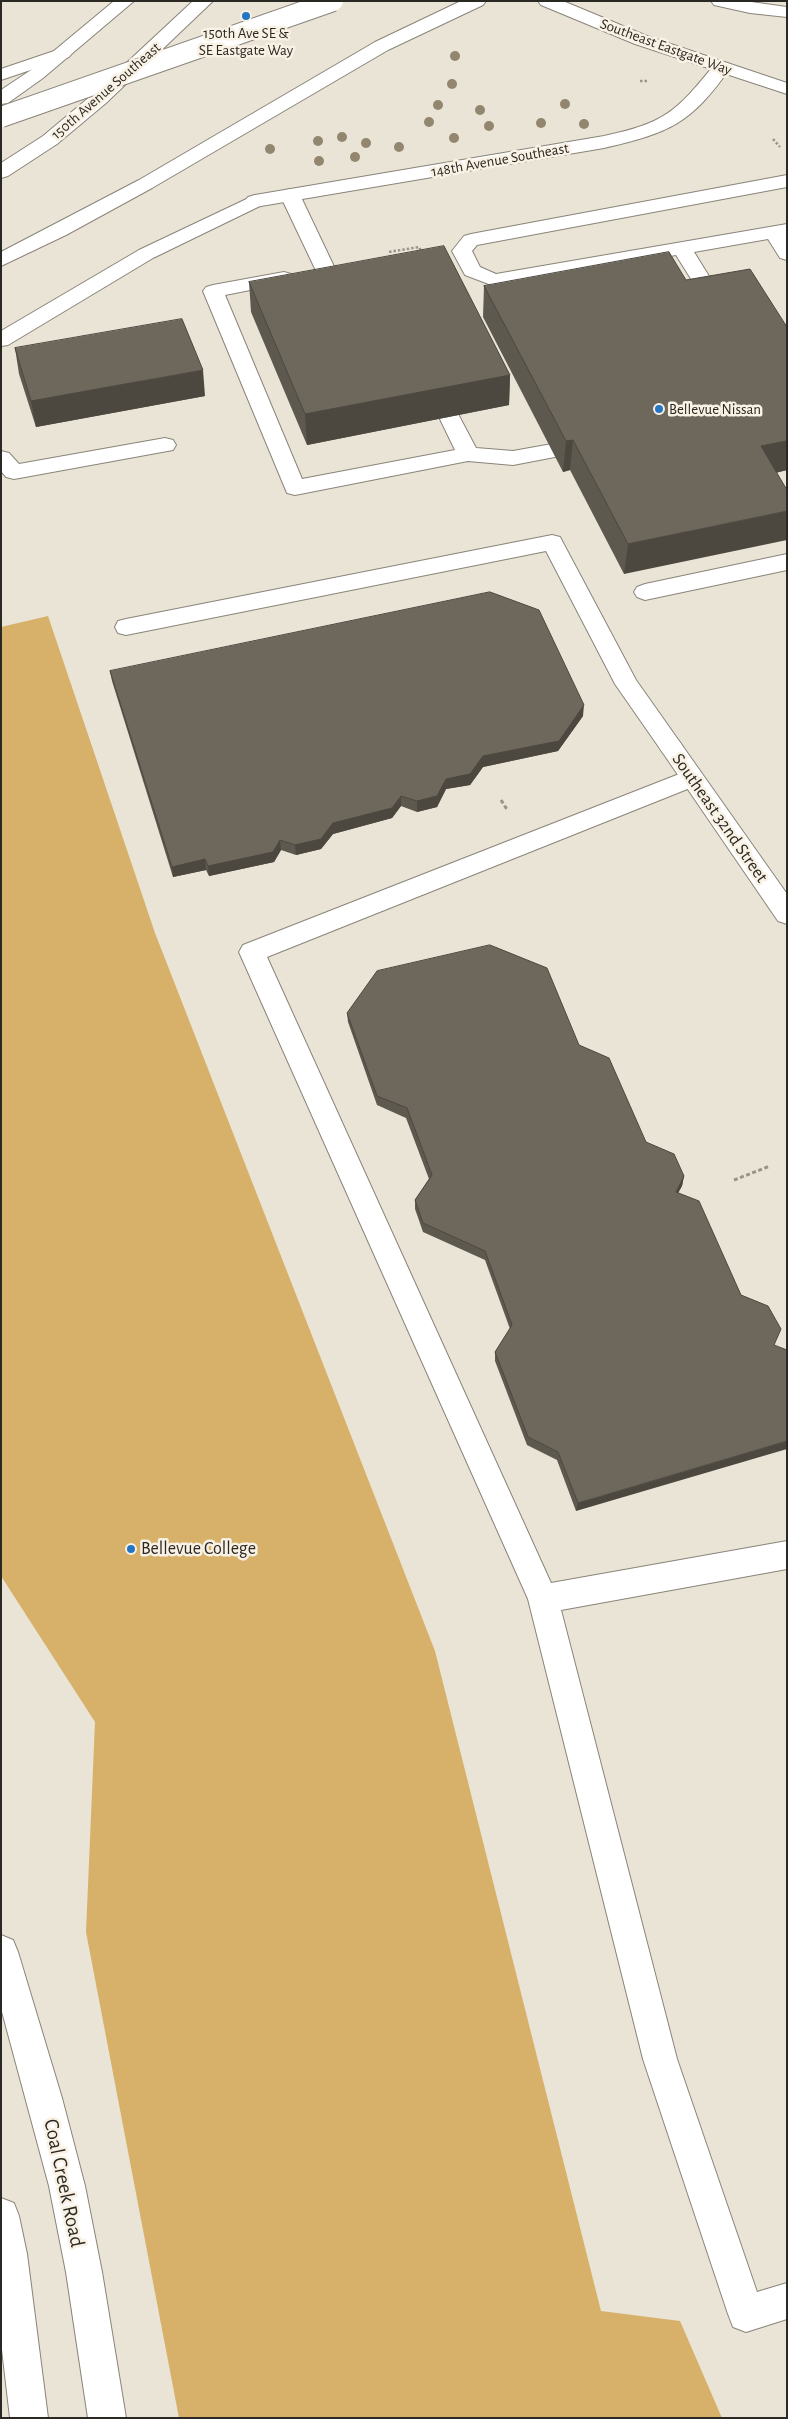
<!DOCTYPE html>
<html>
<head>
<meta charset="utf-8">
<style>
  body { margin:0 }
  #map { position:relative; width:788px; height:2419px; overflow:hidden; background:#eae4d7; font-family:"Alegreya Sans",sans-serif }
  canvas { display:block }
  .frame { position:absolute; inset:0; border:2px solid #2a2823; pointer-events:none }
</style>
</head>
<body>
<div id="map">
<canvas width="788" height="2419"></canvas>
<div class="frame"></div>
</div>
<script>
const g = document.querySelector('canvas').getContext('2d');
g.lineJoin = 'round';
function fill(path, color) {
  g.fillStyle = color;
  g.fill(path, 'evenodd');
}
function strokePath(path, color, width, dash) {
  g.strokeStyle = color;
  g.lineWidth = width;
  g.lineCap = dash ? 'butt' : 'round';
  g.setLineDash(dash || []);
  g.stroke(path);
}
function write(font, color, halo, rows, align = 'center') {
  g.font = font + ' "Alegreya Sans",sans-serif';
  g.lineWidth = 5;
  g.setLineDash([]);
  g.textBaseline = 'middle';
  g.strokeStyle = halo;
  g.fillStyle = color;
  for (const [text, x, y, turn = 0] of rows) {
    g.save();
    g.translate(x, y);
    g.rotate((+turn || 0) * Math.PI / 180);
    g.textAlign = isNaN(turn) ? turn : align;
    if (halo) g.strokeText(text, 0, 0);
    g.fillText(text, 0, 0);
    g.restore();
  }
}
const forest = new Path2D(`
  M48,616L155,933L435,1651L601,2311L680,2321L722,2418H179L86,1932L95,1722L1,1576V627Z`);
const pathFar1 = new Path2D(`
  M640,81H649
  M773,139L780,147
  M389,252L419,247L422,253`);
const path = new Path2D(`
  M501,800L508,811
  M734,1180L770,1166`);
const lane = new Path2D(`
  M63,48L69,49L72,53L69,57L1,80V69Z
  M787,175V187L477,245L472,251L480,267L496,274L787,224V260L780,258L768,239L694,252L730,310L727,314L720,316L713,314L676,255L494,286L465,275L452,251L464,236L471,234Z
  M290,189L297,191L300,195L348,296L345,300L338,302L331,300L328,296L280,195L283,191Z
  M255,195L262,197L265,201L262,205L153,258L8,345L1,346V331L139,250Z
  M284,272L291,274L294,278L291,282L225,295L302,479L455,450L439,417L443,412L450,410L457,412L476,448L513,451L552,444L560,446L563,451L560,456L513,465L468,461L295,495L287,493L203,291L206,287L213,285Z
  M165,438L173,440L176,445L173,450L14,479L6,477L1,471V451L9,453L19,464Z
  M552,535L560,537L636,680L679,741L683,747L679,753L671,756L663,753L615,684L546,551L126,635L118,633L115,627L118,621L126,619Z
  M787,554V570L645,600L637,597L634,592L637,587L645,584Z
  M692,769L700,772L704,778L700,784L267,957L551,1583L787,1541V1569L561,1610L677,2059L757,2292L787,2283V2319L746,2332L733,2327L728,2314L643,2059L528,1599L239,952L243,945Z`);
const street = new Path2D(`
  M721,63L727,64L730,68C691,124 669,133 604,148L255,207L248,205L245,201L248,197L255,195L604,136C665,123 676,112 715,64Z
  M671,738L679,741L787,894V924L778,921L663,753L659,747L663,741Z
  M1,1935L13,1940L18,1952L62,2098L85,2186L102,2272L126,2418H88L66,2272L49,2186L1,2008Z
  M1,2198L14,2203L19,2216L27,2254L48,2418H10L1,2341Z`);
const secondary = new Path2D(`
  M538,1H563L647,36L787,83V94L635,44L541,5Z`);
const primary = new Path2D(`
  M114,1H134L43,78L8,103L1,104V90L31,70Z
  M193,1H213L106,103L57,144L8,176L1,178V163L43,136L92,95Z`);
const highway = new Path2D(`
  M461,1H486L483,5L388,50L152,188L66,235L1,266V252L139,180L375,42Z
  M711,1H744L787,7V17L750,13L714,5Z`);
const highwayBridge = new Path2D(`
  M1,117L333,1`);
const trees = [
  [455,56],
  [452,84],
  [565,104],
  [438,105],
  [480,110],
  [429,122],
  [541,123],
  [584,124],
  [489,126],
  [342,137],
  [454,138],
  [318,141],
  [366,143],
  [399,147],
  [270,149],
  [355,157],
  [319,161]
];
const wall = new Path2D(`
  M686,280L787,327V470L776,473L624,574L570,470L563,472L483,317L484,286Z
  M249,282L510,375L509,405L307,445L251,312Z
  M15,348L205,396L36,427L19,374Z
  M110,671L583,716L558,751L483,767L470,785L446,789L437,807L417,812L401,806L392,818L333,834L321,849L296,855L281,850L274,862L209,876L206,870L173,877L112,681Z
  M347,1013L579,1045L646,1142L684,1176L682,1186L678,1192L741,1295L778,1337L576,1511L557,1460L527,1445L495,1361V1352L510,1329L485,1260L423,1232L415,1209V1200L429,1179L406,1118L377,1105L348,1022Z`);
const shadedWall = new Path2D(`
  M203,370L205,396L36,427L31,401Z
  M510,375L509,405L307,445L305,414Z
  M573,440L570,470L563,472L566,441Z
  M787,441V470L755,477L761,446Z
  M787,511V540L624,574L628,544Z
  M584,705L583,716L558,751L483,767L470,785L446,789L437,807L417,812V801L446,779L483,756Z
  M401,796V806L392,818L333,834L321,849L296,855L295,845L333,823Z
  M280,840L281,850L274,862L209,876L208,866Z
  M205,859L206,870L173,877L172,867Z
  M684,1176L682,1186L674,1201L676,1192Z
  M787,1441V1449L576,1511L578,1503Z`);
const building = new Path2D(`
  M444,246L510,375L305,414L249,282Z
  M669,252L686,280L750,269L787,327V441L761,446L787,490V511L628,544L573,440L566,441L484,286Z
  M182,319L203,370L31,401L15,348Z
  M490,592L539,610L584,705L559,741L483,756L470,774L446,779L437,796L417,801L401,796L392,808L333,823L321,839L295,845L280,840L273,852L208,866L205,859L172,867L110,671Z
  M490,945L547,968L579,1045L609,1058L646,1142L674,1154L684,1176L676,1192L699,1201L741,1295L768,1306L781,1329L774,1345L787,1350V1441L578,1503L558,1452L528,1437L495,1352L512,1325L485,1251L423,1223L415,1200L432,1175L407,1108L377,1096L347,1013L377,971Z`);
const markers = [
  [246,16,5,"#2476c5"],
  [659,409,5,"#2476c5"],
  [131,1549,5,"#2476c5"]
];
const farPoinames = [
  ["150th Ave SE &",246,33],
  ["SE Eastgate Way",246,50],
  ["Bellevue Nissan",669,409,"left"]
];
const farStreetnames = [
  ["Southeast Eastgate Way",666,47,20],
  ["150th Avenue Southeast",106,91,-41],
  ["148th Avenue Southeast",500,160,-10]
];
const streetNames = [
  ["Southeast 32nd Street",720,818,55]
];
const poiNames = [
  ["Bellevue College",141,1549]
];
const nearStreetnames = [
  ["Coal Creek Road",64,2183,78]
];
fill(forest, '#d7b169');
strokePath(lane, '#8a8479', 2);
strokePath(street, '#8a8479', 2);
strokePath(secondary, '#8a8479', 2);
strokePath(primary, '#8a8479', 2);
strokePath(highway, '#8a8479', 2);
strokePath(pathFar1, '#98948a', 2.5, [2.5, 2]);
strokePath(path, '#98948a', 3, [4, 2.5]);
fill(lane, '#fff');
fill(street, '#fff');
fill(secondary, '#fff');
fill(primary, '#fff');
fill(highway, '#fff');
strokePath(highwayBridge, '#8a8479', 22, []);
strokePath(highwayBridge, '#fff', 20);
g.fillStyle = '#92866e';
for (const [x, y] of trees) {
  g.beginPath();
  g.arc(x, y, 5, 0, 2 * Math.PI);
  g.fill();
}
fill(wall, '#5e594f');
fill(shadedWall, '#4c4840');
fill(building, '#6d675c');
strokePath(building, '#4c4840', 1);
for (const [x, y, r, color] of markers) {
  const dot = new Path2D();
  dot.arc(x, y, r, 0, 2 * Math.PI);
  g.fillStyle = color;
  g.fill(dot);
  strokePath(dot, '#f8f1e4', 2);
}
write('15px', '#2a2823', '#f8f1e4', farPoinames);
write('15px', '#2a2823', '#f8f1e4', farStreetnames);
write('18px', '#2a2823', '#f8f1e4', streetNames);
write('18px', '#2a2823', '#f8f1e4', poiNames, 'left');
write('21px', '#2a2823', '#f8f1e4', nearStreetnames);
</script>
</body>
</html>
